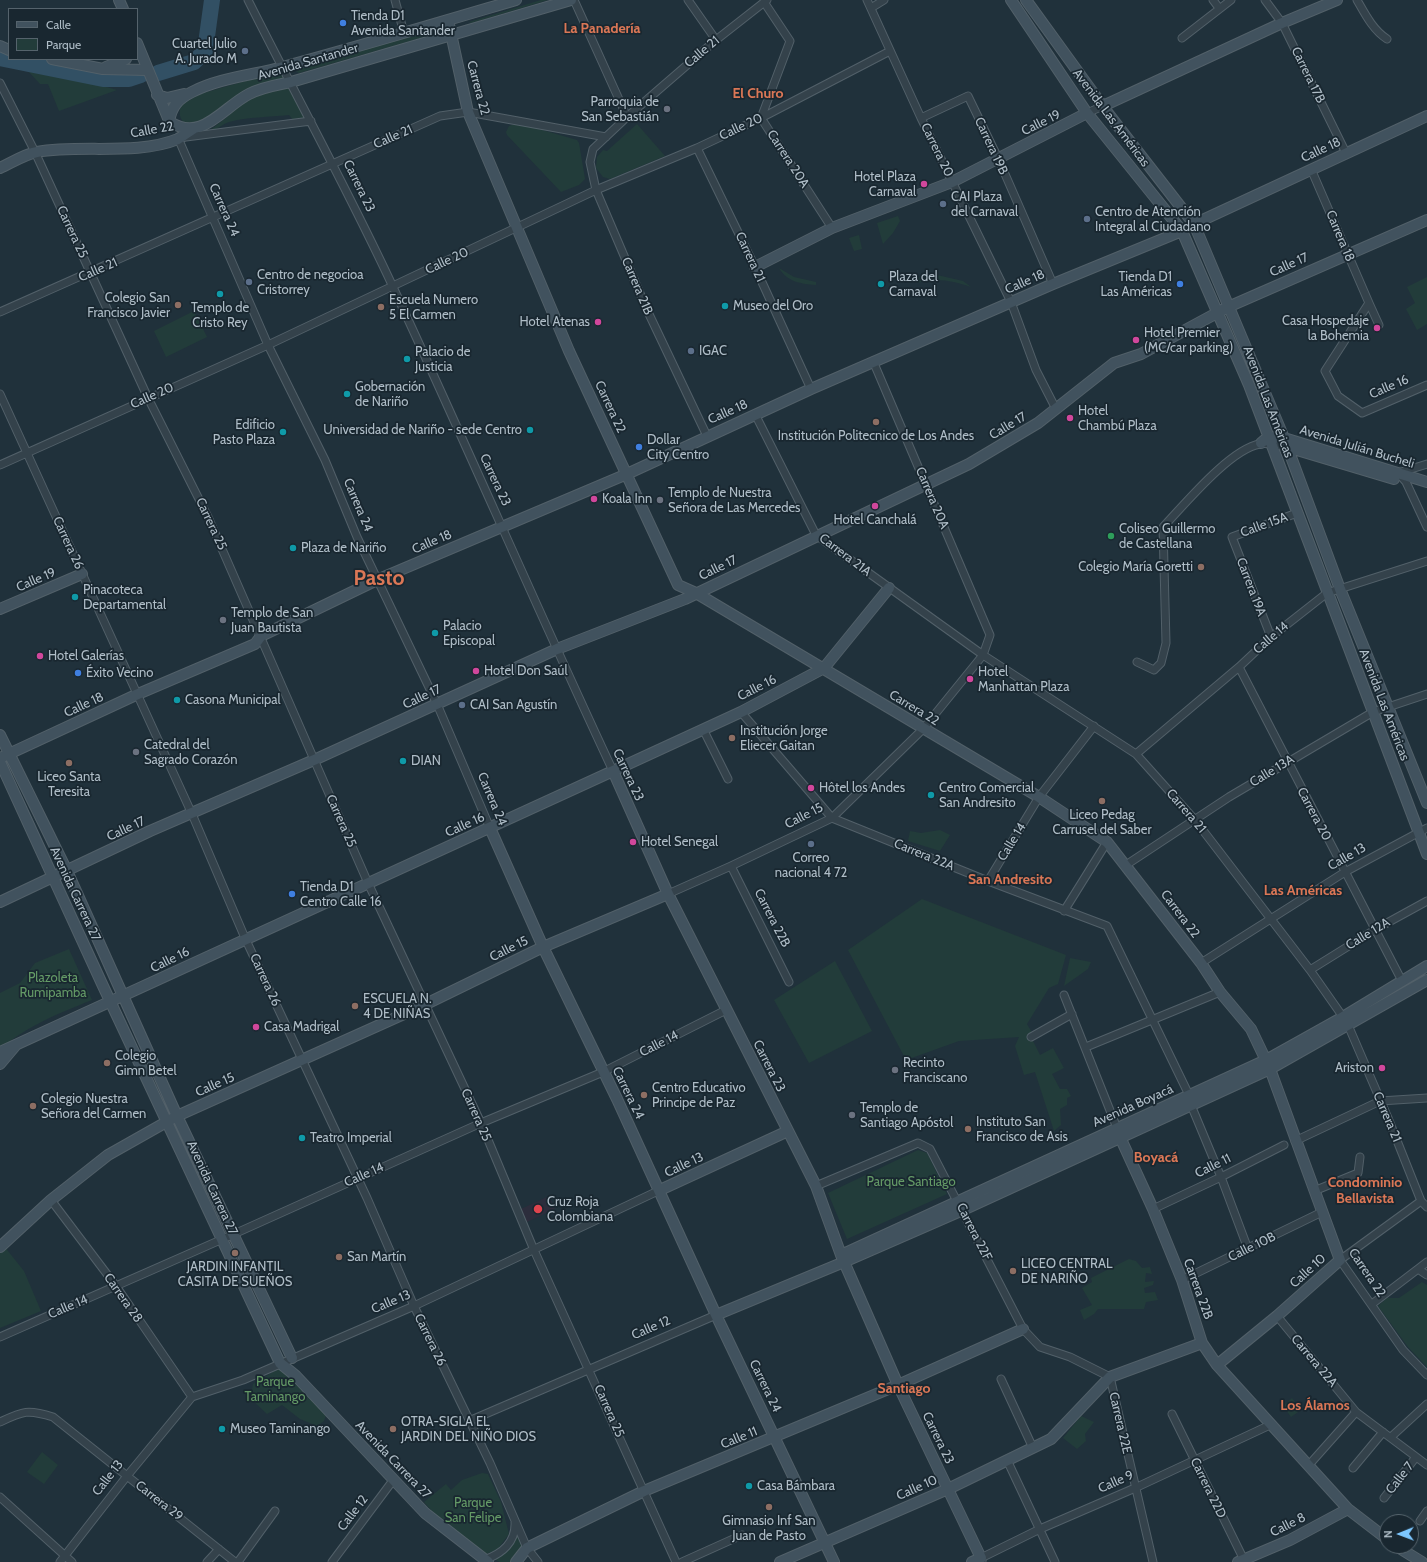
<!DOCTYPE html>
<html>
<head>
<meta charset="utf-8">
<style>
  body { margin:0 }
  #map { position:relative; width:1427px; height:1562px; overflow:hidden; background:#20313b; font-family:Cabin,sans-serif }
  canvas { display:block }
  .legend { position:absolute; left:8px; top:8px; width:130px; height:52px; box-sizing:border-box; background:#192730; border:1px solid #55636c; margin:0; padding:5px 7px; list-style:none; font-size:12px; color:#afbdc7 }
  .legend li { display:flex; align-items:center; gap:8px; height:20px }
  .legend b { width:20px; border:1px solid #55636c }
  .north { position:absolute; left:1379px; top:1514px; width:40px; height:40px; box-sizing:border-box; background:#192730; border:1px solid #55636c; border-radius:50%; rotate:269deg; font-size:11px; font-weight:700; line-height:16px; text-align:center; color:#afbdc7 }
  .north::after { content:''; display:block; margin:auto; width:14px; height:18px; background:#7cc7ff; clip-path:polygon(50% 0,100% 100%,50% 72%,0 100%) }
</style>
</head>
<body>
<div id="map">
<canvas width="1427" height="1562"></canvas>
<ul class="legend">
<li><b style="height:5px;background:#41525e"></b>Calle</li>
<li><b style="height:11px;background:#223c3a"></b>Parque</li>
</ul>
<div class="north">N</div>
</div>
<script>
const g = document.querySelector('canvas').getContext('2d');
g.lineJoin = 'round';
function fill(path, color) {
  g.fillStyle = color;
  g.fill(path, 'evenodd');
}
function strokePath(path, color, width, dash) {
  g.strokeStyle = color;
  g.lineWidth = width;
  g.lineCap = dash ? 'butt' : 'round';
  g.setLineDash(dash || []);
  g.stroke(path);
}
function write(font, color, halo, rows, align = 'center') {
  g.font = font + ' Cabin,sans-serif';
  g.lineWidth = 3.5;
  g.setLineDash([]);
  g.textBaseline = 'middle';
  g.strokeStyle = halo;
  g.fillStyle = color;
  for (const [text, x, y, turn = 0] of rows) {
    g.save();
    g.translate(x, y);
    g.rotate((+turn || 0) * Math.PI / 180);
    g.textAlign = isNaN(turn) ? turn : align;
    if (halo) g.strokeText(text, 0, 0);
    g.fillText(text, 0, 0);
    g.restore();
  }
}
const medical = new Path2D(`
  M549,1196L555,1209L527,1222L521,1209Z`);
const green = new Path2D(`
  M541,0H548L471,23L469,22Z
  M442,27L445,30L438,33L299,73L296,71L297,69Z
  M28,71L82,80L117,90L59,111L48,84H40Z
  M280,71L286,78L200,122L184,123C179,117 179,113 181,105L200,94Z
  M290,85L308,118L293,120L289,115C269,117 248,117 229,122C222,124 218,130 209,131L227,117L239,105L250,98Z
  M518,123L577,140L579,143L585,179L579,185L561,192L507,135L506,132L509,126Z
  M637,124L665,156L610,179L603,177L596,168L597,157L603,150L607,151Z
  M898,216L900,221L893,233L883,244L877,223Z
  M859,235L862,249L854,251L849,238Z
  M779,268L794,277L816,282V285C802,284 787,282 779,268Z
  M937,275L963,281L971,287C953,281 936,277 917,283L916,278Z
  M1427,277V324L1417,330L1406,309L1415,303L1407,287Z
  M194,311L207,337L166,357L154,331Z
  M940,830L950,835L940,851L908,841L910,831L921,833Z
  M922,899L1066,955L1058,984L1049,988L1027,1024L1034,1036L1031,1037L1040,1055L1053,1048L1064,1068L1052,1074L1060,1089H1067L1071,1096L1067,1098V1105L1060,1109L1061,1125L1054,1131L1035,1072L1024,1075L1015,1046L1019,1037L959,1041L906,1060L848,950Z
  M69,949L92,1000C57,1014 29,1025 0,1049V993L20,983L35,963Z
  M1070,958L1091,962L1088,969L1064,986Z
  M835,961L872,1031L809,1063L774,1000Z
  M918,1150L927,1153L947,1194L847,1239L828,1193Z
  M4,1246L24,1271L41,1311L0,1328V1250Z
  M1129,1259L1136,1261L1142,1268L1150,1267L1152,1274L1146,1273L1145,1282L1154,1281L1153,1285L1144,1288L1145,1293L1155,1292L1158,1300L1146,1302L1144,1309H1098L1094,1314L1084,1320L1080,1310L1092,1305L1082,1288L1092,1282L1091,1278Z
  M1422,1282L1427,1285V1367L1408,1347L1378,1306L1387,1298H1399Z
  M278,1369L298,1382L326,1415L324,1421L317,1426L300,1419L282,1405L267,1414C256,1403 249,1401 253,1384Z
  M1292,1398L1301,1410L1291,1417L1283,1406Z
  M1081,1416L1094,1422L1085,1434L1086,1441L1077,1449L1063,1438Z
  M42,1452L58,1465L44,1484L27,1472Z
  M482,1473L488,1474L501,1502L509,1534L497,1550L483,1555L438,1518L424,1502L446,1484L451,1490L462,1480Z
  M517,1534L525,1548L513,1562H500L494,1559Z`);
const river = new Path2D(`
  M0,58L103,79H129L141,75
  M158,73L194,62L205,51L212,0`);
const street = new Path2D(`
  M248,0C296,96 348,190 393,287C468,448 538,611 613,771
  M395,0L404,33
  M574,0L627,117
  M688,0L716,40
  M867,0L921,118L1011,302L1036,370L1056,409
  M1213,0L1219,8
  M1265,0L1282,23L1346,153
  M1357,0C1365,14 1373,30 1387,39
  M764,2L790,41L761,118L832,228
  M871,8L884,0
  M1182,38L1231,0
  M0,83L35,152L148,398L208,517L368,883L481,1123L534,1250L676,1562
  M1087,113L1103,106
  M921,118L968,96L998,158L1053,284
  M311,121L178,138L268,345L325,460L357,537L437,704L490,828
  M697,148L755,267L811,389
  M1311,169L1369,303L1325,371L1338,396L1362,413L1427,385
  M1369,303L1379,325
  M0,312L440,116L468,112L606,137
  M0,394L192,814L245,938L367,1198L414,1306L490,1463L527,1548L538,1562
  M755,414L816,535L983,655L1136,754L1195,820L1310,970L1343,1017
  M707,436L648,312L596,190L590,162L593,149L627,117L716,40L767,0
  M1427,464L1398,473L1406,482L1427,527
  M0,465L268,345L596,190L697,148L761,118L890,51
  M1271,637L1232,537L1297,513
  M1137,662L1154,670L1161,663L1166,643L1163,527C1185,504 1230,449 1260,444C1268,442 1279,446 1287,447
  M1239,667L1402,981
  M741,712L832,818L988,881L1107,926L1189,1095
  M703,729L728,779
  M1136,754L1239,667L1271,637L1327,593L1427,561
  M1126,865L1229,797L1373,712L1427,694
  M731,866L789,982
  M988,881L1039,797L1094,726
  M668,894L731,866L832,818L923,729L983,655L990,635L873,361
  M1064,911L1107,842
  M1201,963L1345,872L1427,828
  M1310,970L1376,929L1427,901
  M1064,995L1119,1133
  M1348,1025L1388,1118L1421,1201L1427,1207
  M1031,1037L1072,1014
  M1086,1047L1220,992
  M1191,1105L1221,1177L1248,1249
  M1295,1141L1380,1101L1427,1098
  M816,1186L918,1143L930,1149L1023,1329L1040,1347L1070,1357L1110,1377L1153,1562
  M1314,1191L1358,1173L1360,1157
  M51,1200L116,1286L192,1397
  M1421,1201L1340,1260L1403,1350L1427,1375
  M1153,1209L1221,1177L1284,1145
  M1418,1269L1427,1275
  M1182,1280L1322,1212
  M1372,1304L1427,1262
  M1277,1316L1356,1412L1427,1465
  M0,1337L234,1234L481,1123L603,1072L726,1010
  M1001,1379L1033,1448
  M1172,1414L1245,1562
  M469,1421L716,1315
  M0,1422C23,1411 28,1409 53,1417L235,1562
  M1391,1437L1427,1404
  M1007,1460L1055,1562
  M1308,1466L1356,1412
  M1353,1468L1383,1432
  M0,1497L72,1562
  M1384,1498L1416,1457
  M1420,1521L1427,1511
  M484,1560C502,1554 516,1542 515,1522
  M982,1561L981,1558L1040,1529L1135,1488L1270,1425
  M60,1562L127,1476L192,1397L243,1380L414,1306L660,1190
  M207,1562L219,1549
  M238,1562L275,1511
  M332,1562L394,1479
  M682,1562L742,1535`);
const secondary = new Path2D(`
  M119,0L123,9
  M516,0C438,23 361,46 283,67C253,75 219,78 192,92C178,99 172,106 169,121C201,144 223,107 249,94C262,87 277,85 291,82L571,0
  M1011,0L1087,113L1182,231L1249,385L1427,854
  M1026,0L1107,112L1194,224L1284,438L1340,589L1427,803
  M448,20L468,112L569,351L678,585L696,593L1039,797L1107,842L1201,963L1220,992L1251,1029L1270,1069L1340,1260L1277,1316L1217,1365
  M137,43L170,123
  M0,46L9,50
  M52,59L103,69L147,70
  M106,67L126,59
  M157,95L167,98L184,94
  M1103,106L1282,23L1337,0
  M0,168C11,163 25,154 37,152C81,144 136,156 178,139C183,136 188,132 193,129
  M1194,224L1427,116
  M755,267L832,228L952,182L1087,113
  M1261,443L1268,437L1284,438L1427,482
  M1287,447L1394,479
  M0,609L82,574
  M0,735L67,871L177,1116L292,1358
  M0,758L138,694L255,644L261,636L379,579L627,474L811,389L1053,284L1182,231
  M0,762L103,986L280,1363L296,1376L425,1513L488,1562
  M613,771L668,894L816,1186L841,1255L898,1385L981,1558L972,1562
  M490,828L543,947L617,1099L716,1315L834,1562
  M0,902L150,831L314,760L557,649L685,599L969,464L1038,423L1114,363L1141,354L1228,307L1427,220
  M0,1052L613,771L741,712L824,668L889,588
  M0,1064L16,1045
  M1120,1137L1153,1209L1182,1280L1202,1343L1217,1365L1348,1509L1387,1539
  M660,1190L788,1131
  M0,1247L51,1200L108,1155L177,1116L424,1005L543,947L668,894
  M841,1255L1266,1060L1343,1017L1427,966
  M716,1315L844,1262L963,1210L1270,1069L1427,980
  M1396,1546L1422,1562
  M516,1562L527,1548L644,1491L898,1385L1023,1329
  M780,1562L948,1489L1051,1439L1110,1377L1202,1343
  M1238,1562L1290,1540L1348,1509`);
const markers = [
  [343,23,4,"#3f7fe0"],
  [245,51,4,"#5c6f8a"],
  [667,109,4,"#6b7280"],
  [924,184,4,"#d1479c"],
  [943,204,4,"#5c6f8a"],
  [1087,219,4,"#5c6f8a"],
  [249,282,4,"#5c6f8a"],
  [881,284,4,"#0f9aa8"],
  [1180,284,4,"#3f7fe0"],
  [220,294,4,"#0f9aa8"],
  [178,305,4,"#8d6e63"],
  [725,306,4,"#0f9aa8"],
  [381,307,4,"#8d6e63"],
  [598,322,4,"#d1479c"],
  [1377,328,4,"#d1479c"],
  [1136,340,4,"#d1479c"],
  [691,351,4,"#5c6f8a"],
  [407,359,4,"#0f9aa8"],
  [347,394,4,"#0f9aa8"],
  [1070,418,4,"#d1479c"],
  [876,422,4,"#8d6e63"],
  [530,430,4,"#0f9aa8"],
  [283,432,4,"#0f9aa8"],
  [639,447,4,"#3f7fe0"],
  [594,499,4,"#d1479c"],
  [660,500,4,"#6b7280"],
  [875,506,4,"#d1479c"],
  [1111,536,4,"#2e9e5b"],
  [293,548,4,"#0f9aa8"],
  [1201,567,4,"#8d6e63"],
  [75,597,4,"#0f9aa8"],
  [223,620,4,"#6b7280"],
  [435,633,4,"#0f9aa8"],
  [40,656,4,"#d1479c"],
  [476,671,4,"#d1479c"],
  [78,673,4,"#3f7fe0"],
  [970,679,4,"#d1479c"],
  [177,700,4,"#0f9aa8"],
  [462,705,4,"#5c6f8a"],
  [732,738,4,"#8d6e63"],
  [136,752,4,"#6b7280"],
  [403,761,4,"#0f9aa8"],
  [69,763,4,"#8d6e63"],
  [811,788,4,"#d1479c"],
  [931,795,4,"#0f9aa8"],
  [1102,801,4,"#8d6e63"],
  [633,842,4,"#d1479c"],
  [811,844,4,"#5c6f8a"],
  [292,894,4,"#3f7fe0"],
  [355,1006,4,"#8d6e63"],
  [256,1027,4,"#d1479c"],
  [107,1063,4,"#8d6e63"],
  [1382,1068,4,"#d1479c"],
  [895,1070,4,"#6b7280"],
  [644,1095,4,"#8d6e63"],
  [33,1106,4,"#8d6e63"],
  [852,1115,4,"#6b7280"],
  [968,1129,4,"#8d6e63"],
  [302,1138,4,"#0f9aa8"],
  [538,1209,5,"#e0444e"],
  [235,1253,4,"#8d6e63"],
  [339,1257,4,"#8d6e63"],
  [1013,1271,4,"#8d6e63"],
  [222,1429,4,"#0f9aa8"],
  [393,1429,4,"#8d6e63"],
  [749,1486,4,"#0f9aa8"],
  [769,1507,4,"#8d6e63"]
];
const poiNames = [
  ["Tienda D1",351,16],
  ["Avenida Santander",351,31],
  ["Cuartel Julio",237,44,"right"],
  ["A. Jurado M",237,59,"right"],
  ["Parroquia de",659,102,"right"],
  ["San Sebastián",659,117,"right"],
  ["Hotel Plaza",916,177,"right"],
  ["Carnaval",916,192,"right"],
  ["CAI Plaza",951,197],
  ["del Carnaval",951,212],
  ["Centro de Atención",1095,212],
  ["Integral al Ciudadano",1095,227],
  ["Centro de negocioa",257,275],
  ["Cristorrey",257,290],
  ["Plaza del",889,277],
  ["Carnaval",889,292],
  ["Tienda D1",1172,277,"right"],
  ["Las Américas",1172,292,"right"],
  ["Colegio San",170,298,"right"],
  ["Francisco Javier",170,313,"right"],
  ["Escuela Numero",389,300],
  ["5 El Carmen",389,315],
  ["Museo del Oro",733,306],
  ["Templo de",220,308,"center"],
  ["Cristo Rey",220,323,"center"],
  ["Casa Hospedaje",1369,321,"right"],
  ["la Bohemia",1369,336,"right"],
  ["Hotel Atenas",590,322,"right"],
  ["Hotel Premier",1144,333],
  ["(MC/car parking)",1144,348],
  ["IGAC",699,351],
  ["Palacio de",415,352],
  ["Justicia",415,367],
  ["Gobernación",355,387],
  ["de Nariño",355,402],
  ["Hotel",1078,411],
  ["Chambú Plaza",1078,426],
  ["Edificio",275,425,"right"],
  ["Pasto Plaza",275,440,"right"],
  ["Universidad de Nariño - sede Centro",522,430,"right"],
  ["Institución Politecnico de Los Andes",876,436,"center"],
  ["Dollar",647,440],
  ["City Centro",647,455],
  ["Templo de Nuestra",668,493],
  ["Señora de Las Mercedes",668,508],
  ["Koala Inn",602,499],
  ["Hotel Canchalá",875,520,"center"],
  ["Coliseo Guillermo",1119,529],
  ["de Castellana",1119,544],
  ["Plaza de Nariño",301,548],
  ["Colegio María Goretti",1193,567,"right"],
  ["Pinacoteca",83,590],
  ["Departamental",83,605],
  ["Templo de San",231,613],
  ["Juan Bautista",231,628],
  ["Palacio",443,626],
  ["Episcopal",443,641],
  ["Hotel Galerías",48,656],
  ["Hotel Don Saúl",484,671],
  ["Hotel",978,672],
  ["Manhattan Plaza",978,687],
  ["Éxito Vecino",86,673],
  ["Casona Municipal",185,700],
  ["CAI San Agustín",470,705],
  ["Institución Jorge",740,731],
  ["Eliecer Gaitan",740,746],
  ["Catedral del",144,745],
  ["Sagrado Corazón",144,760],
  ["DIAN",411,761],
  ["Liceo Santa",69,777,"center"],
  ["Teresita",69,792,"center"],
  ["Hôtel los Andes",819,788],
  ["Centro Comercial",939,788],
  ["San Andresito",939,803],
  ["Liceo Pedag",1102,815,"center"],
  ["Carrusel del Saber",1102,830,"center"],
  ["Hotel Senegal",641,842],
  ["Correo",811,858,"center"],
  ["nacional 4 72",811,873,"center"],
  ["Tienda D1",300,887],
  ["Centro Calle 16",300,902],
  ["ESCUELA N.",363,999],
  ["4 DE NIÑAS",363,1014],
  ["Casa Madrigal",264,1027],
  ["Colegio",115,1056],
  ["Gimn Betel",115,1071],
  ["Recinto",903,1063],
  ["Franciscano",903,1078],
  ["Ariston",1374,1068,"right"],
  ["Centro Educativo",652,1088],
  ["Principe de Paz",652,1103],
  ["Colegio Nuestra",41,1099],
  ["Señora del Carmen",41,1114],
  ["Templo de",860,1108],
  ["Santiago Apóstol",860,1123],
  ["Instituto San",976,1122],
  ["Francisco de Asis",976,1137],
  ["Teatro Imperial",310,1138],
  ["Cruz Roja",547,1202],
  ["Colombiana",547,1217],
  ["San Martín",347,1257],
  ["LICEO CENTRAL",1021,1264],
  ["DE NARIÑO",1021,1279],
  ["JARDIN INFANTIL",235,1267,"center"],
  ["CASITA DE SUEÑOS",235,1282,"center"],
  ["OTRA-SIGLA EL",401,1422],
  ["JARDIN DEL NIÑO DIOS",401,1437],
  ["Museo Taminango",230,1429],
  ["Casa Bámbara",757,1486],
  ["Gimnasio Inf San",769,1521,"center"],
  ["Juan de Pasto",769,1536,"center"]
];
const streetNames = [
  ["Calle 21",702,52,-40],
  ["Avenida Santander",308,62,-16],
  ["Carrera 17B",1308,75,64],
  ["Carrera 22",478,88,75],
  ["Avenida Las Américas",1111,118,53],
  ["Calle 19",1041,123,-26],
  ["Calle 20",741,127,-25],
  ["Calle 22",152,130,-10],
  ["Calle 21",393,137,-24],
  ["Carrera 19B",991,146,65],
  ["Carrera 20",937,150,64],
  ["Calle 18",1321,150,-25],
  ["Carrera 20A",788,159,57],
  ["Carrera 23",359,186,64],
  ["Carrera 24",224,210,66],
  ["Carrera 25",72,232,65],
  ["Carrera 18",1340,236,67],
  ["Carrera 21",750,257,65],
  ["Calle 20",447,261,-25],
  ["Calle 17",1289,265,-24],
  ["Calle 21",98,270,-24],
  ["Calle 18",1025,282,-24],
  ["Carrera 21B",637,286,67],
  ["Calle 16",1389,387,-23],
  ["Calle 20",152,396,-24],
  ["Avenida Las Américas",1268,402,69],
  ["Carrera 22",610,407,65],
  ["Calle 18",728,412,-24],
  ["Calle 17",1008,426,-31],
  ["Avenida Julián Bucheli",1357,447,17],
  ["Carrera 23",495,480,65],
  ["Carrera 20A",932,498,67],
  ["Carrera 24",358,505,67],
  ["Carrera 25",211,524,65],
  ["Calle 15A",1264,525,-20],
  ["Calle 18",432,542,-23],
  ["Carrera 26",68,543,65],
  ["Carrera 21A",845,555,37],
  ["Calle 17",718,568,-26],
  ["Calle 19",36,580,-23],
  ["Carrera 19A",1251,587,69],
  ["Calle 14",1271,638,-41],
  ["Calle 16",757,688,-27],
  ["Calle 17",422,697,-25],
  ["Calle 18",84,705,-25],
  ["Avenida Las Américas",1384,705,69],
  ["Carrera 22",914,708,31],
  ["Calle 13A",1272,771,-31],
  ["Carrera 23",628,775,65],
  ["Carrera 24",492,799,67],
  ["Carrera 21",1186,811,49],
  ["Carrera 20",1314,814,62],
  ["Calle 15",804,816,-27],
  ["Carrera 25",341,821,66],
  ["Calle 16",465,825,-24],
  ["Calle 17",126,829,-25],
  ["Calle 14",1012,842,-58],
  ["Carrera 22A",924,855,22],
  ["Calle 13",1347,857,-30],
  ["Avenida Carrera 27",75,894,65],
  ["Carrera 22",1180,914,53],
  ["Carrera 22B",772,918,63],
  ["Calle 12A",1368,934,-31],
  ["Calle 15",509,949,-26],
  ["Calle 16",170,960,-26],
  ["Carrera 26",265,980,65],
  ["Calle 14",659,1044,-27],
  ["Carrera 23",769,1066,63],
  ["Calle 15",215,1085,-24],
  ["Carrera 24",628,1093,64],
  ["Avenida Boyacá",1133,1106,-24],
  ["Carrera 25",476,1115,66],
  ["Carrera 21",1387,1117,67],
  ["Calle 13",684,1165,-25],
  ["Calle 11",1213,1166,-26],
  ["Calle 14",364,1175,-24],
  ["Avenida Carrera 27",212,1188,65],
  ["Carrera 22F",974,1232,63],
  ["Calle 10B",1252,1247,-26],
  ["Calle 10",1308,1271,-42],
  ["Carrera 22",1367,1273,56],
  ["Carrera 22B",1198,1289,70],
  ["Carrera 28",123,1298,55],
  ["Calle 13",391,1302,-23],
  ["Calle 14",68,1307,-23],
  ["Calle 12",651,1328,-23],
  ["Carrera 26",430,1340,64],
  ["Carrera 22A",1314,1361,50],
  ["Carrera 24",765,1386,64],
  ["Carrera 25",609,1411,66],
  ["Carrera 22E",1120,1423,77],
  ["Calle 11",739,1438,-22],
  ["Carrera 23",938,1438,64],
  ["Avenida Carrera 27",393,1460,46],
  ["Calle 13",108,1478,-52],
  ["Calle 7",1400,1478,-52],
  ["Calle 9",1116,1482,-24],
  ["Calle 10",917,1488,-24],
  ["Carrera 22D",1208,1488,64],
  ["Carrera 29",159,1501,38],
  ["Calle 12",353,1513,-53],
  ["Calle 8",1288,1525,-26]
];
const parkNames = [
  ["Plazoleta",53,978],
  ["Rumipamba",53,993],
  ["Parque Santiago",911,1182],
  ["Parque",275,1382],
  ["Taminango",275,1397],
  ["Parque",473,1503],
  ["San Felipe",473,1518]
];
const neighbourhoodNames = [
  ["La Panadería",602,29],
  ["El Churo",758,94],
  ["San Andresito",1010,880],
  ["Las Américas",1303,891],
  ["Boyacá",1156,1158],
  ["Condominio",1365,1183],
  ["Bellavista",1365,1199],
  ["Santiago",904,1389],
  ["Los Álamos",1315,1406]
];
const townNames = [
  ["Pasto",379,579]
];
fill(medical, '#2c2d3c');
fill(green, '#223c3a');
strokePath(river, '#325064', 16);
strokePath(street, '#526069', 9);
strokePath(secondary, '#526069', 12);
strokePath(street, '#34424b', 7);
strokePath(secondary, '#41525e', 10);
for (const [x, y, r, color] of markers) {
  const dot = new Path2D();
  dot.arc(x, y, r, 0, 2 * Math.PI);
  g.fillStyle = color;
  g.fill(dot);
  strokePath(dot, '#192730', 1.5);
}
write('13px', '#afbdc7', '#192730', poiNames, 'left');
write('13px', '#afbdc7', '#192730', streetNames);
write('13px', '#649a66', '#192730', parkNames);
write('bold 14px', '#db7756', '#192730', neighbourhoodNames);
write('bold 21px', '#db7756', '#192730', townNames);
</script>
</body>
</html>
